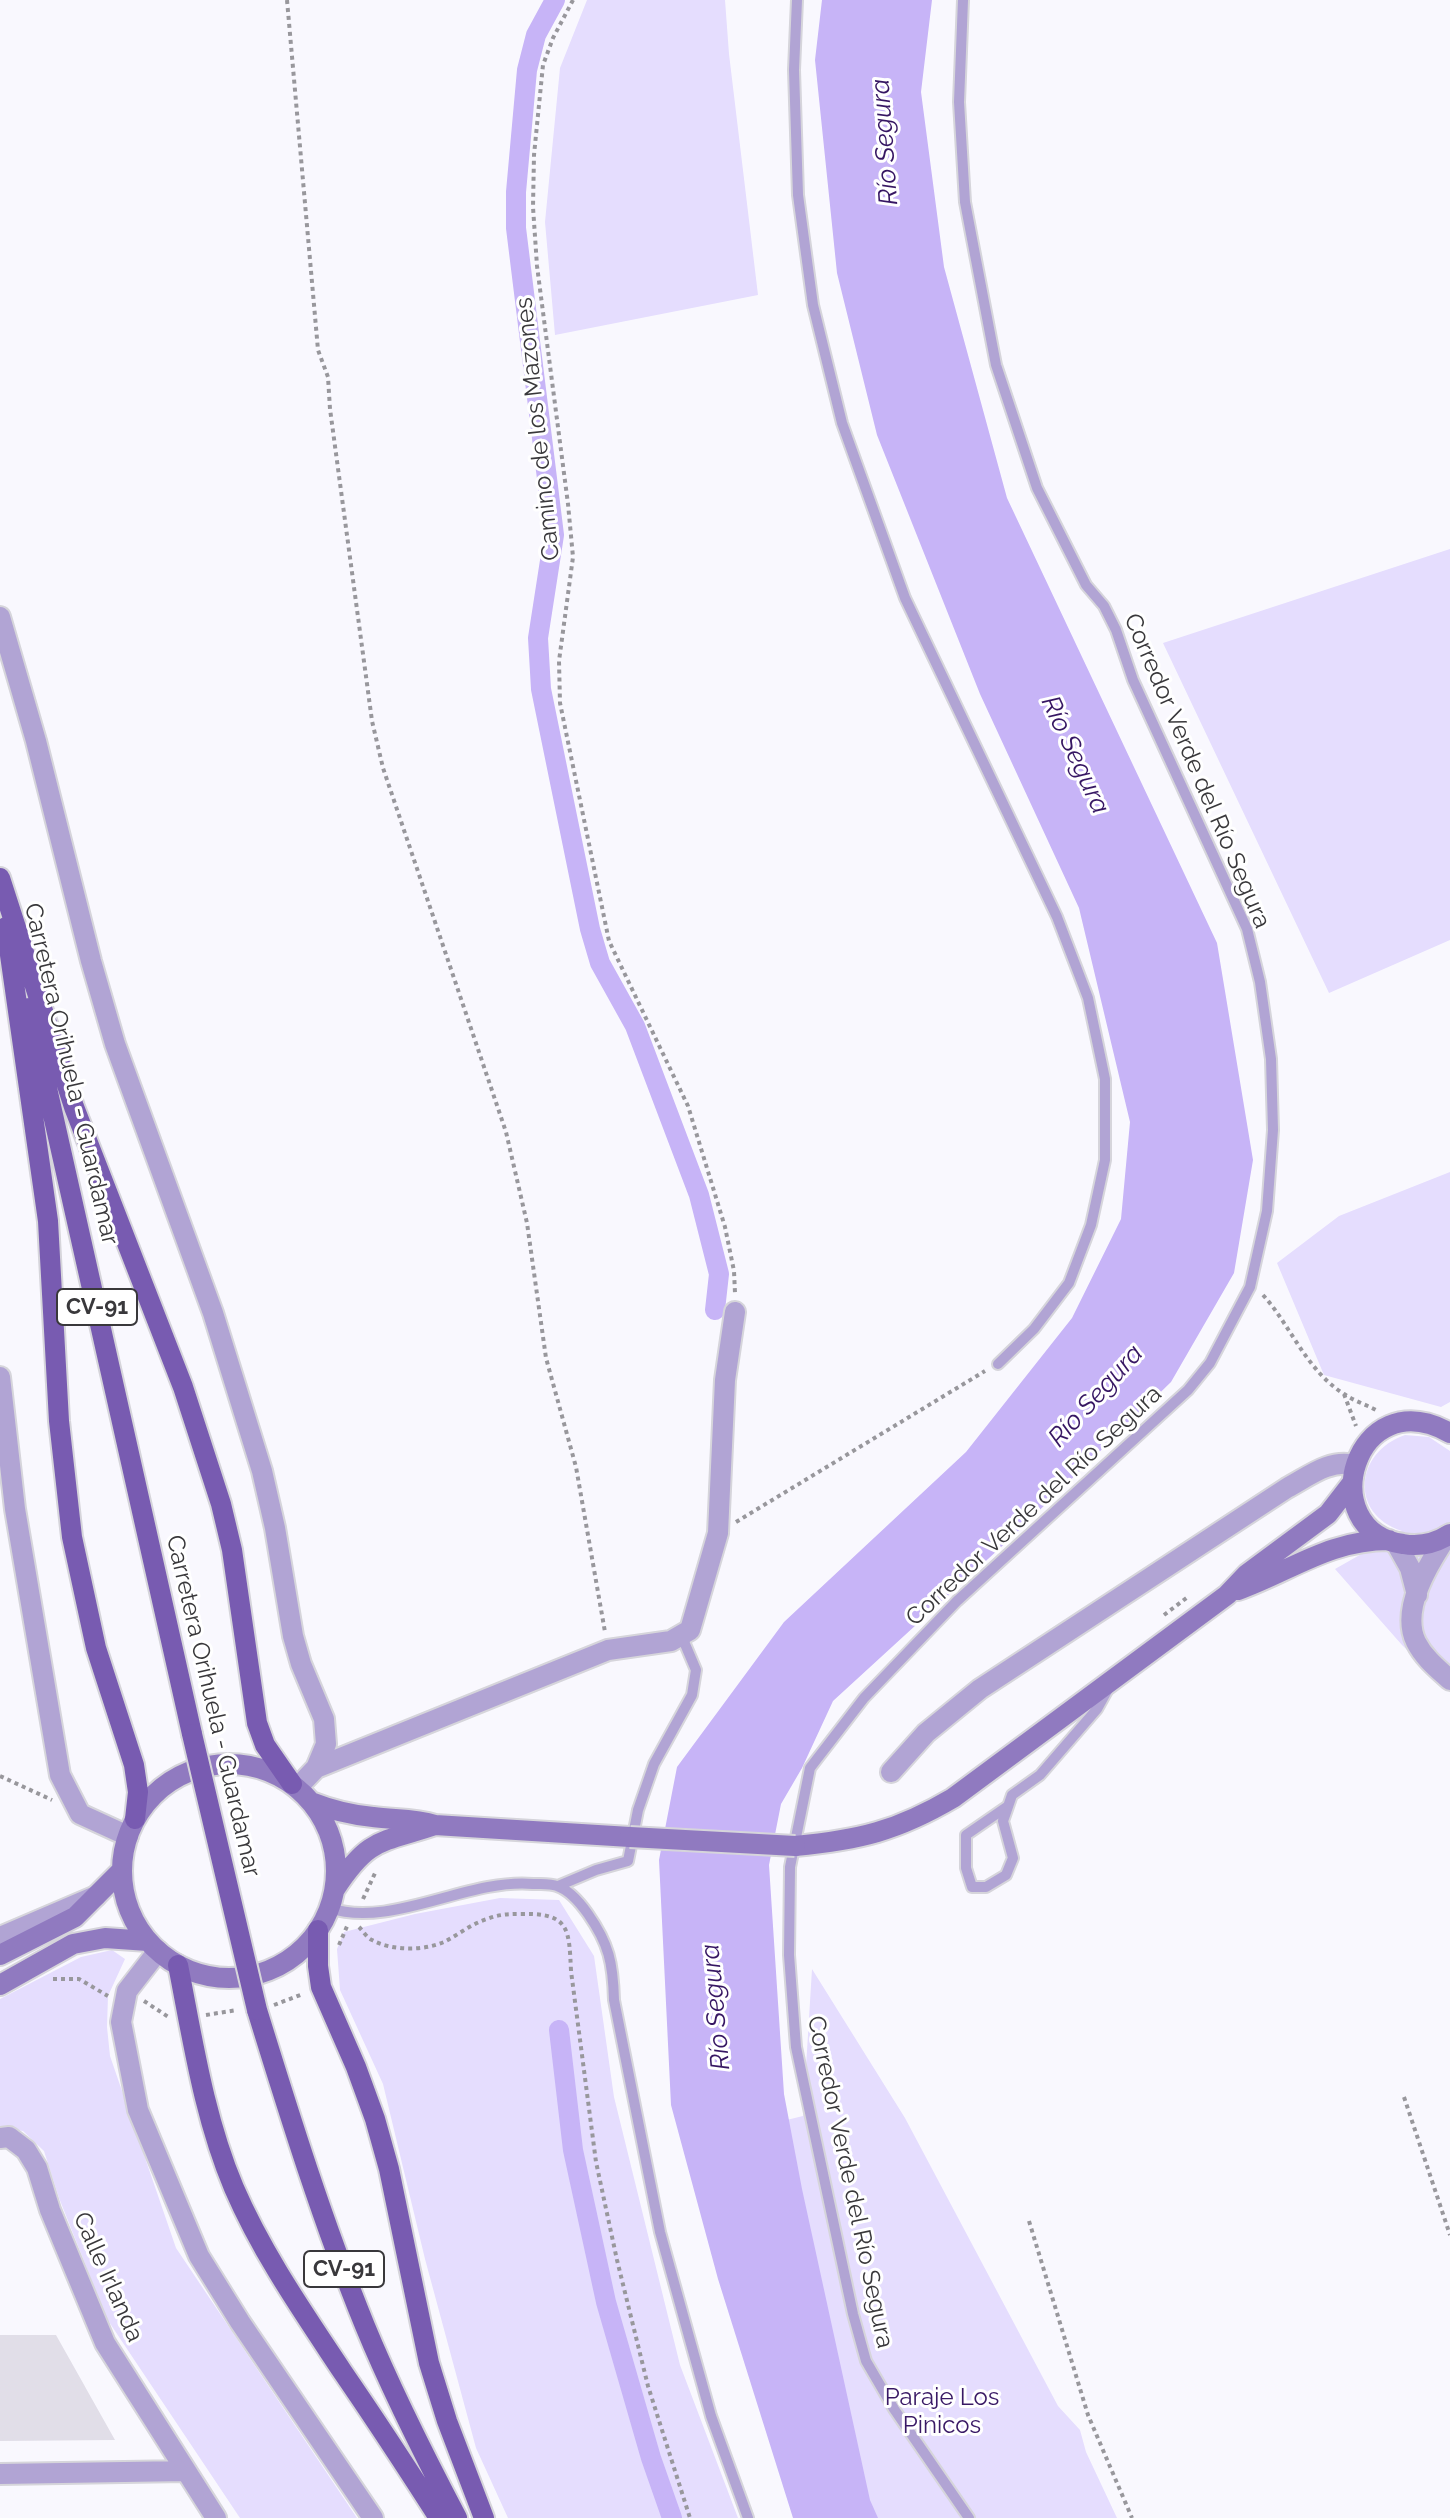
<!DOCTYPE html>
<html>
<head>
<meta charset="utf-8">
<style>
  body { margin:0 }
  canvas { display:block; background:#f9f8fe }
</style>
</head>
<body>
<canvas width="1450" height="2518"></canvas>
<script>
const g = document.querySelector('canvas').getContext('2d');
g.lineJoin = 'round';
function fill(path, color) {
  g.fillStyle = color;
  g.fill(path, 'evenodd');
}
function strokePath(path, color, width, dash) {
  g.strokeStyle = color;
  g.lineWidth = width;
  g.lineCap = dash ? 'butt' : 'round';
  g.setLineDash(dash || []);
  g.stroke(path);
}
function write(font, color, halo, rows, align = 'center') {
  g.font = font + ' Raleway,sans-serif';
  g.lineWidth = 6;
  g.setLineDash([]);
  g.textBaseline = 'middle';
  g.strokeStyle = halo;
  g.fillStyle = color;
  for (const [text, x, y, turn = 0] of rows) {
    g.save();
    g.translate(x, y);
    g.rotate((+turn || 0) * Math.PI / 180);
    g.textAlign = isNaN(turn) ? turn : align;
    if (halo) g.strokeText(text, 0, 0);
    g.fillText(text, 0, 0);
    g.restore();
  }
}
const green = new Path2D(`
  M587,0H725L729,54L758,295L555,335L545,222L560,68Z
  M1450,549V940L1329,993L1163,643Z
  M1450,1172V1402L1441,1407L1324,1375L1277,1263L1339,1216Z
  M1405,1435L1429,1437L1450,1451V1692L1402,1645L1335,1569L1402,1531C1349,1514 1355,1452 1405,1435Z
  M500,1898L559,1900L594,1956L614,2097L680,2365L738,2518H508L476,2448L425,2259L383,2084L340,1990L337,1949L344,1932L415,1914Z
  M112,1950L125,1959L108,1996L107,2027L110,2056L176,2248L357,2518H240L107,2319L59,2198L44,2151L23,2131L0,2127V1999L81,1957Z
  M812,1969L905,2118L1058,2406L1080,2430L1086,2452L1117,2518H866L770,2124L803,2116Z`);
const water = new Path2D(`
  M822,0H932L921,92L944,267L1007,498L1217,943L1253,1160L1234,1273L1171,1382L1012,1537L833,1701L802,1768L781,1804L769,1865L784,2094L802,2189L870,2500L878,2518H793L718,2279L671,2105L659,1860L677,1767L784,1622L966,1452L1072,1318L1121,1219L1130,1122L1079,908L980,694L877,435L837,273L815,60Z`);
const canal = new Path2D(`
  M555,0L536,35L527,70L516,192V228L554,535L538,638L541,689L590,929L600,963L635,1026L699,1195L719,1274L715,1310
  M559,2030L573,2150L606,2302L651,2458L672,2518`);
const building = new Path2D(`
  M0,2335H56L115,2440L0,2441Z`);
const path = new Path2D(`
  M287,0L318,350L328,377L330,409L372,721L383,768L506,1132L527,1223L546,1358L576,1467L605,1632
  M573,0L553,38L543,65L534,155L533,207L537,266L568,504L573,557L559,661L560,703L609,941L688,1106L725,1227L734,1271L735,1293
  M1263,1295C1291,1326 1306,1370 1344,1394C1354,1401 1367,1405 1378,1411
  M1344,1394L1356,1426
  M736,1522L985,1371
  M1164,1615L1189,1596
  M0,1776L52,1800
  M363,1899L376,1871
  M359,1927C363,1931 367,1938 372,1940C392,1951 423,1951 444,1942C458,1935 471,1924 487,1919C499,1914 510,1914 523,1914C570,1913 569,1930 571,1971L596,2162L617,2260L648,2386L690,2518
  M339,1945L348,1924
  M53,1979H79L108,1996
  M144,2001L170,2018
  M274,2005L303,1994
  M206,2015L237,2010
  M1404,2097L1450,2235
  M1029,2221L1088,2415L1132,2518`);
const lane = new Path2D(`
  M797,0L794,70L798,195L813,305L842,423L905,598L1057,917L1088,998L1105,1079V1160L1091,1225L1069,1283L1034,1329L998,1364
  M963,0L959,102L965,202L996,365L1037,488L1086,585L1104,606L1116,630L1133,680L1247,929L1260,982L1271,1059L1273,1130L1267,1211L1250,1287L1210,1363L1188,1390L957,1601L864,1698L810,1768L790,1867L789,1955L796,2047L853,2314L866,2361L894,2409L969,2518
  M1008,1806L966,1835V1868L972,1887H986L1006,1875L1013,1858L1003,1821L1012,1795L1040,1775L1097,1709L1108,1689
  M558,1886L596,1870L628,1861L638,1810L654,1764L692,1695L696,1670L682,1637
  M329,1908C392,1929 467,1878 533,1884C540,1884 550,1883 557,1886C569,1890 581,1904 588,1914C609,1944 613,1963 614,2000L660,2232L711,2416L748,2518`);
const street = new Path2D(`
  M0,617L36,741L91,961L115,1044L213,1313L262,1471L275,1528L293,1636L301,1664L324,1719L326,1744L316,1768
  M0,1377L15,1509L60,1775L80,1814L128,1836
  M1447,1536C1429,1563 1400,1609 1416,1642C1424,1658 1438,1669 1450,1680
  M1396,1543L1410,1568L1417,1595
  M891,1772L926,1733L980,1689L1287,1488C1308,1477 1329,1459 1354,1465
  M297,1788L316,1768L608,1650L671,1641L690,1630L718,1533L725,1380L735,1312
  M0,1937L96,1896
  M158,1951L127,1991L121,2022L138,2110L199,2256L240,2322L373,2518
  M0,2138L9,2137L26,2150L37,2168L50,2210L105,2343L216,2518
  M0,2474L186,2471`);
const secondary = new Path2D(`
  M1450,1433C1354,1379 1312,1531 1403,1544C1420,1547 1436,1543 1450,1534
  M1238,1590C1291,1571 1329,1540 1389,1540
  M122 1871a107 107 0 1 1 214 0a107 107 0 1 1-214 0Z
  M311,1802C331,1810 352,1815 373,1817C395,1820 414,1818 435,1825L630,1837
  M795,1846C859,1840 897,1831 953,1798L1227,1595L1247,1574L1328,1514L1352,1483
  M335,1889C369,1837 381,1843 435,1825
  M0,1955L75,1917L122,1870
  M0,1985L73,1944L105,1938L148,1941`);
const primary = new Path2D(`
  M0,878L74,1107L183,1387L221,1504L232,1550L257,1723L265,1745L292,1784
  M6,927L48,1221L59,1421L72,1537L96,1648L134,1765L138,1792L135,1819
  M29,1008L192,1734
  M318,1930V1966L321,1987L356,2067L375,2119L389,2169L429,2363L447,2421L484,2518
  M178,1965C193,2041 204,2117 234,2188C262,2253 303,2312 342,2371C375,2419 407,2468 439,2518
  M257,2010C290,2117 323,2223 365,2326C392,2392 424,2455 457,2518`);
const secondaryBridge = new Path2D(`
  M630,1837L795,1846`);
const primaryBridge = new Path2D(`
  M192,1734L257,2010`);
const shields = [
  [97,1307,80],
  [344,2269,80]
];
const shieldNames = [
  ["CV-91",97,1307],
  ["CV-91",344,2269]
];
const streetNames = [
  ["Camino de los Mazones",538,429,-96],
  ["Corredor Verde del Río Segura",1197,771,67],
  ["Carretera Orihuela - Guardamar",71,1074,77],
  ["Corredor Verde del Río Segura",1034,1506,-43],
  ["Carretera Orihuela - Guardamar",213,1706,77],
  ["Corredor Verde del Río Segura",850,2182,78],
  ["Calle Irlanda",108,2277,66]
];
const parkNames = [
  ["Paraje Los",942,2398],
  ["Pinicos",942,2426]
];
const waterNames = [
  ["Río Segura",885,142,-94],
  ["Río Segura",1075,755,65],
  ["Río Segura",1096,1396,-48],
  ["Río Segura",716,2007,-95]
];
fill(green, '#e5ddfe');
fill(water, '#c7b4f7');
strokePath(canal, '#c7b4f7', 20);
fill(building, '#e1dee8');
strokePath(lane, '#d6d5db', 14);
strokePath(street, '#d6d5db', 24);
strokePath(secondary, '#d6d5db', 24);
strokePath(primary, '#d6d5db', 24);
strokePath(path, '#98979c', 4, [4, 4]);
strokePath(lane, '#b1a4d4', 10);
strokePath(street, '#b1a4d4', 20);
strokePath(secondary, '#907ac0', 20);
strokePath(primary, '#785bb1', 20);
strokePath(secondaryBridge, '#d6d5db', 24, []);
strokePath(primaryBridge, '#d6d5db', 24, []);
strokePath(secondaryBridge, '#907ac0', 20);
strokePath(primaryBridge, '#785bb1', 20);
for (const [x, y, w] of shields) {
  const box = new Path2D();
  box.roundRect(x - w / 2, y - 18, w, 36, 6);
  g.fillStyle = '#fff';
  g.fill(box);
  strokePath(box, '#39383b', 2);
}
write('bold 22px', '#39383b', null, shieldNames);
write('24px', '#39383b', '#fff', streetNames);
write('24px', '#391965', '#fff', parkNames);
write('italic 26px', '#361663', '#fff', waterNames);
</script>
</body>
</html>
